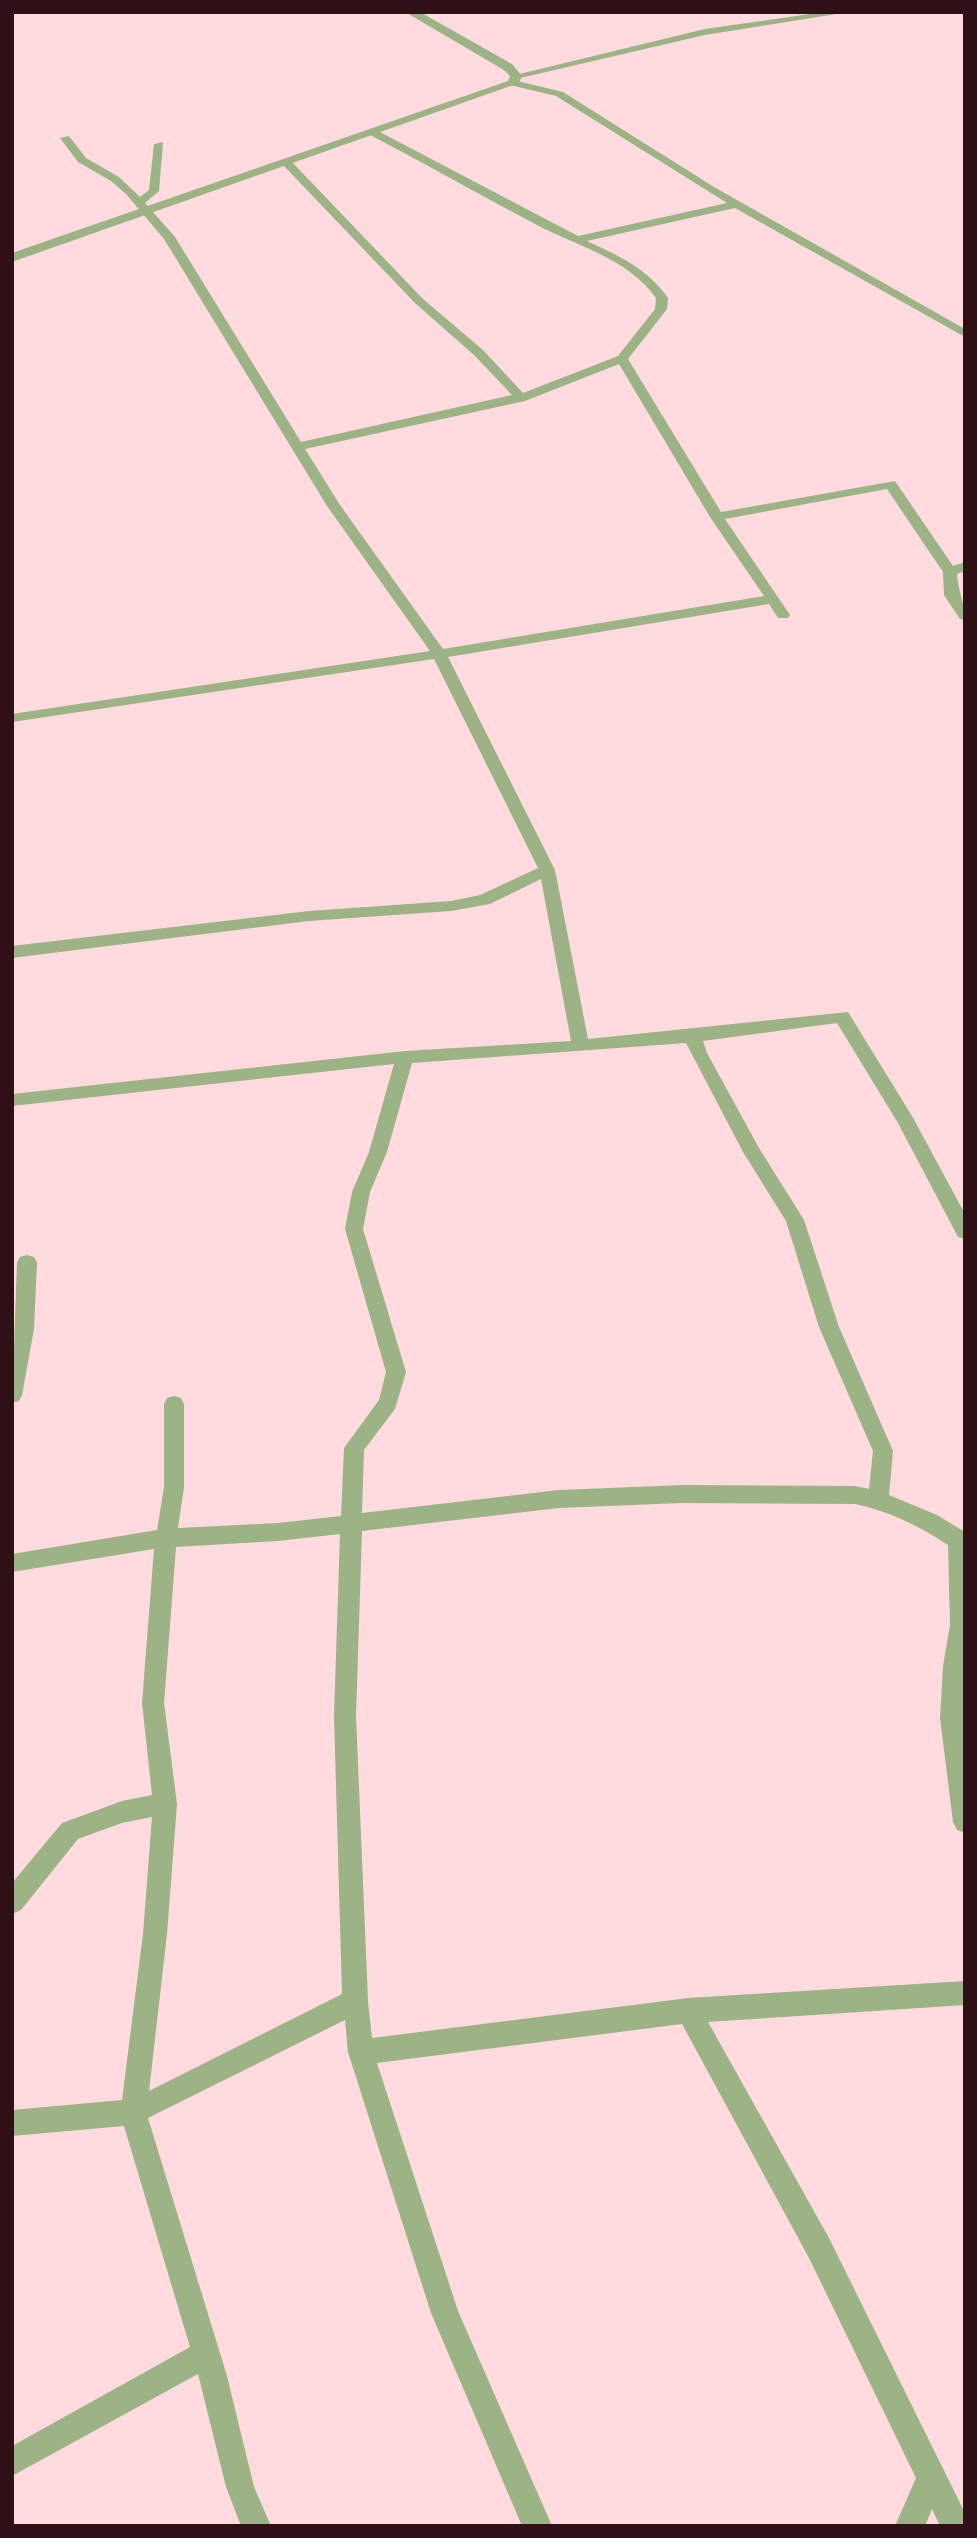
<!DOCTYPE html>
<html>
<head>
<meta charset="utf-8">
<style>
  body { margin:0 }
  #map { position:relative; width:977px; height:2538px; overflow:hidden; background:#ffdadf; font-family:"Varela Round",sans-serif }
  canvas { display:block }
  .frame { position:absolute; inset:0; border:14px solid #2f1016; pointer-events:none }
</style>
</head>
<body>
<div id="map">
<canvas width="977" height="2538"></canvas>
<div class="frame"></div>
</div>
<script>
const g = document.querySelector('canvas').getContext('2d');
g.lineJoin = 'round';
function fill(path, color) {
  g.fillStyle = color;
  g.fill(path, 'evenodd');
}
const minor = new Path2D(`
  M824,12H849L705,35L516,79L511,76L705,29Z
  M513,80L563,92L714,187L965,329V337L735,208L587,241C619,256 647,268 668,298L667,309L628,359L721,512L895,481L953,566L965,562V571L957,574C958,591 965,604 965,620L960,619L944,595L943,572L887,489L725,519L790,615L788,618H778L769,604L448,657L555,870L588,1039L848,1012L912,1116L965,1214V1239L958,1237L898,1123L837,1023L703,1041L707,1053L759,1148L804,1220L839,1327L893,1451L889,1495L937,1515L965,1532V1833L957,1830L953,1822L940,1718L943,1666L950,1625L948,1545C919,1526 889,1511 855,1504L682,1503L559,1508L362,1531L356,1716L368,2001L372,2038L688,1998L965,1981V2005L708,2022L829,2238L965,2513V2526H940L932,2509L925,2526H895L916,2478L809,2258L682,2024L377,2063L458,2311L552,2526H522L431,2313L348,2052L345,2020L148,2118L227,2376L254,2487L271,2526H241L226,2487L198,2374L12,2476V2446L190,2347L124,2126L12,2136V2110L122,2100L143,1934L152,1817L122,1823L78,1839L21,1910L12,1914V1883L62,1823L122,1801L152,1795L142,1703L154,1549L12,1572V1554L157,1530L164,1487V1404L167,1398L174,1396L181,1398L184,1404V1487L178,1528L278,1523L341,1516L344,1448L379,1400L386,1372L345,1229L352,1192L369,1152L394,1064L12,1106V1094L405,1051L571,1041L541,879L490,904L451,911L309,921L12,958V946L309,911L451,901L480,895L538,868L434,659L12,722V714L430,651L327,506L164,239L126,194L111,181L78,162L60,138L69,136L86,158L119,177L140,197L149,190L154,144L163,142L159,191L145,203L175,237L301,442L512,395L475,356L415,303L283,165V161H291L423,299L483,350L523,393L618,356L655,309L656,298C628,258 576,246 535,224C480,195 426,164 370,135V131H378L578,236L727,203L556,96L510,85ZM619,364L710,517L764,596L443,649L340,505L305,449L525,401ZM686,1043L743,1152L786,1221L819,1327L873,1451L869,1489L855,1486L682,1485L559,1490L362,1513L364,1450L395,1409L406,1372L363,1229L370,1192L387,1152L412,1063ZM340,1534L334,1716L342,1994L149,2091L167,1934L177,1804L164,1703L176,1547L278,1541Z
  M27,1255L34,1257L37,1262L34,1329L22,1395L19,1401L12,1403L17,1262L20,1257Z`);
const tertiary = new Path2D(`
  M405,12H420L512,64L522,76L519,83L12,262V253L508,81L510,76L504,70Z`);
fill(minor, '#9cb386');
fill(tertiary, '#9cb386');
</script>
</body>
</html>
